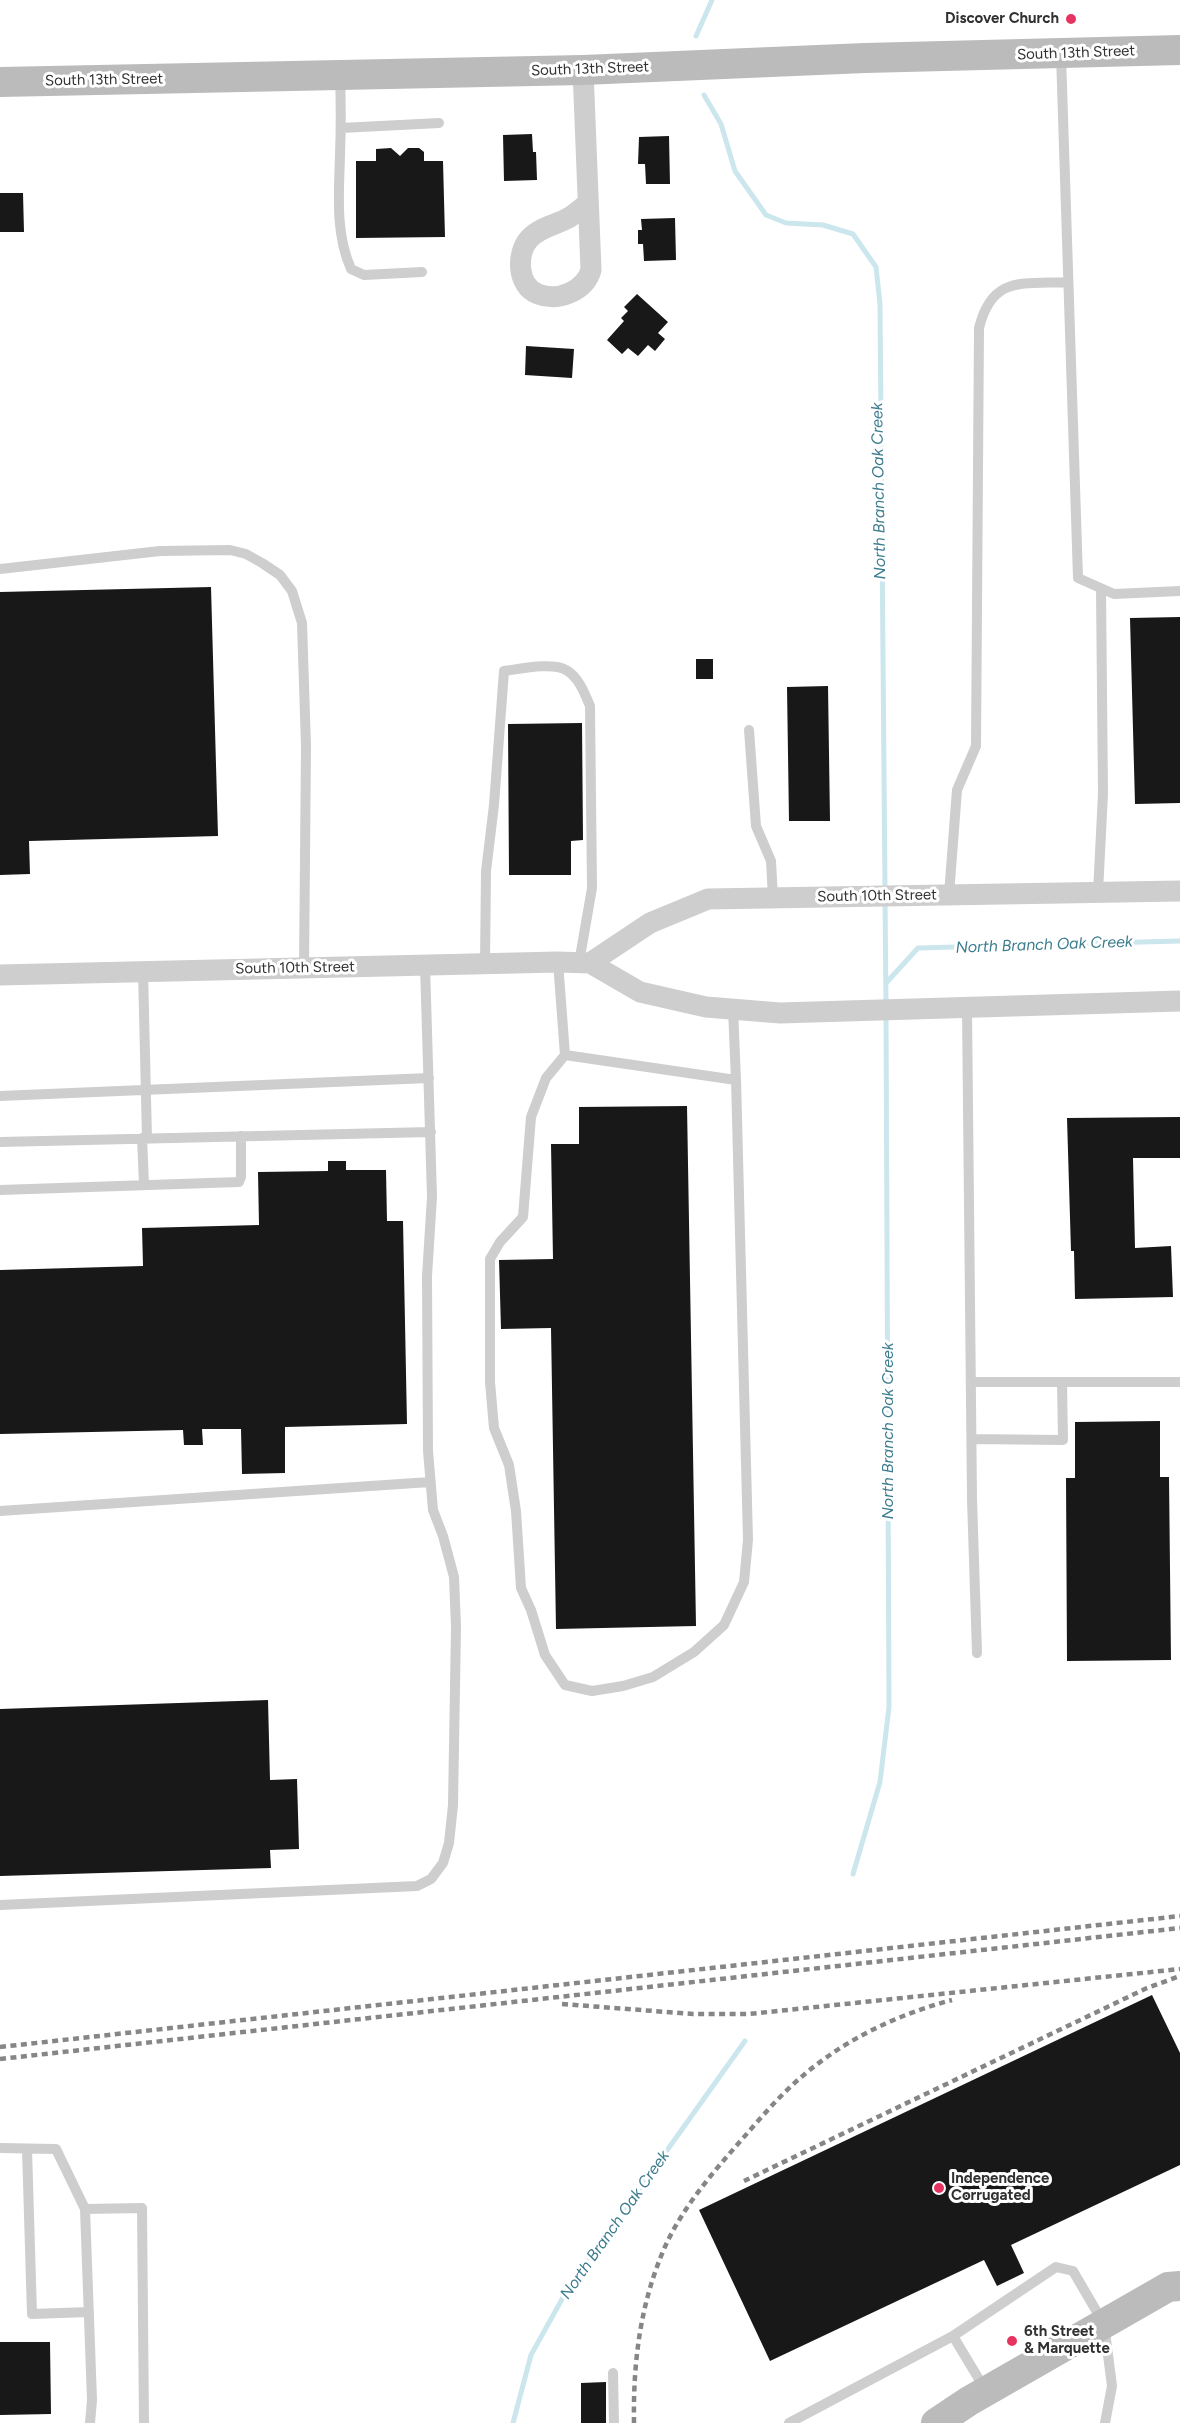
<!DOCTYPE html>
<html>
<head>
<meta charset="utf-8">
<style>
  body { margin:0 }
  canvas { display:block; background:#fff }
</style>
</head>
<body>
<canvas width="1180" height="2423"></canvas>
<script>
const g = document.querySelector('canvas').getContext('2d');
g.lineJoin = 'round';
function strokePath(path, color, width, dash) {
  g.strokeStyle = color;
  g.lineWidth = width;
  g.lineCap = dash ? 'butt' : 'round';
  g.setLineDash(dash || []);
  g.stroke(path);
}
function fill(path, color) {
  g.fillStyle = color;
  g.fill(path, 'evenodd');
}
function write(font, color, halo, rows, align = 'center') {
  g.font = font + ' Figtree,sans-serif';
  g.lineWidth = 6;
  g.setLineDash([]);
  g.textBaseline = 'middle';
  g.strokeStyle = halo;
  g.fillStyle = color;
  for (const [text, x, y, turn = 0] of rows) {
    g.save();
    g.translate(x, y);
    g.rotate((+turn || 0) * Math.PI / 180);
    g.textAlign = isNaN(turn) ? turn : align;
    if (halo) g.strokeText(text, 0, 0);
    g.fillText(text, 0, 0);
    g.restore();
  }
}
const stream = new Path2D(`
  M696,36L712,0
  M704,95L721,124L735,171L766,215L786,223L823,225L853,234L876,267L880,304L885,890
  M885,899L886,1004
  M886,983L918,948L1180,941
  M853,1874L880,1782L889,1707L886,1013
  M513,2423L531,2355L566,2292L745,2041`);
const building = new Path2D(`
  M532,134L533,152H536L537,180L504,181L503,135Z
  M669,136L670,184H646L645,164H638L639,137Z
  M391,148L400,156L408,148H419L424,152V161H443L445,237L356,238V161H376V149Z
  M0,193H23L24,232H0Z
  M675,218L676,260L644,261L643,244H638V230H642L641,219Z
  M637,294L668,322L658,333L665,339L655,351L648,345L638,356L628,348L622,354L607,340L624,321L621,318L628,311L624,307Z
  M526,346L574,349L572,378L525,375Z
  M211,587L218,836L29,841L30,874L0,875V592Z
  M1180,617V803L1135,804L1130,618Z
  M696,659H713V679H696Z
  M828,686L830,821H789L787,687Z
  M582,723L583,840L571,841V875H509L508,724Z
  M687,1106L696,1626L556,1629L551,1328L501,1329L499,1260L553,1259L551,1144H579V1107Z
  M1180,1117V1158H1133L1135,1248L1171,1246L1173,1297L1075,1299L1074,1251H1071L1067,1118Z
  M328,1161H346V1170H386L387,1221H403L407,1424L285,1427V1473L242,1474L241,1429H202L203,1445H184L183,1430L0,1434V1270L143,1266L142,1228L259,1225L258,1172L328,1171Z
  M1160,1421V1477H1169L1171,1660L1067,1661L1066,1478H1075V1422Z
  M268,1700L270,1780L297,1779L299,1849L270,1850L271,1868L0,1876V1709Z
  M1152,1995L1180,2053V2165L1011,2245L1024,2273L997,2286L984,2260L770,2361L699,2210Z
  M0,2342H50L51,2414L0,2415Z
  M606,2382V2423H581V2383Z`);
const lane = new Path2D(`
  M1061,55L1078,578L1114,594L1180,591
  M340,76C341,102 341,128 340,155C339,193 335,233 351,269L364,275L422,272
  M341,128L439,123
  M0,569L160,551L230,550L246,554L262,563L280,575L292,591L302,623L306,746L304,968
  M749,730L756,826L771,861L773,898
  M1098,892L1103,794L1101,589
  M949,895L957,790L976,746L979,328C992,276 1021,284 1067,282
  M558,962L565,1055L736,1080L733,1009
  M485,964L486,871L494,805L504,671C520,669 553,662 566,670C578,676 585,694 590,706L592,888L579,963
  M143,971L147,1138
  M967,1008L972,1499L977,1653
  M565,1055L546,1078L531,1117L523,1217L500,1242L490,1259V1382L494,1428L509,1465L516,1511L521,1588L531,1610L545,1655L565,1685L592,1691L623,1686L653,1677L694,1652L724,1625L744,1582L748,1540L736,1080
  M0,1096L429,1078
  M142,1138L144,1184
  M0,1142L431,1132
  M0,1190L239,1182L241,1177V1136
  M971,1382H1180
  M972,1439L1063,1440L1062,1382
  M0,1511L430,1482
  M0,1905L417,1886L431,1879L443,1863L449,1843L453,1805L456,1627L454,1577L443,1536L433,1510L428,1451L427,1276L432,1197L425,965
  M0,2148L56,2149L85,2209
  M27,2149L32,2314L89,2312
  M953,2336L1056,2267L1073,2271L1104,2324L1112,2386L1105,2423
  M613,2373L614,2423
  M90,2423L92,2400L85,2209L142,2208L144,2423
  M789,2423L953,2336L986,2391`);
const street = new Path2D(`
  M583,70C586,137 588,204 591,270C585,291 558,302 538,294C517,286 516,254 529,239C539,227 557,225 570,217C576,213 582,208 588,203
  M590,963L650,923L708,899L1180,891
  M0,975L558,962L590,963L640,992L706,1007L780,1013L1180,1001`);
const secondary = new Path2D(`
  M0,82L583,70L865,58L1180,50
  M936,2423L969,2401L1168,2287L1180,2286`);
const rail = new Path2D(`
  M562,2004L693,2014H749L1180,1969
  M0,2047L1180,1916
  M0,2059L1180,1928
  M744,2181L1147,1988L1180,1976
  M634,2423C633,2363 640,2305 664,2249C681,2210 709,2177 737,2145C752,2128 767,2110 783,2094C830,2047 888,2017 952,2000`);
const markers = [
  [1071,19,6,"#e73360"],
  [939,2188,6,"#e73360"],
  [1012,2341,6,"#e73360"]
];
const poiNames = [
  ["Discover Church",1059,19,"right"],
  ["Independence",951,2179],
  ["Corrugated",951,2196],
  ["6th Street",1024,2332],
  ["& Marquette",1024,2349]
];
const streetNames = [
  ["South 13th Street",1076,53,-2],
  ["South 13th Street",590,69,-2],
  ["South 13th Street",104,80,-1],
  ["South 10th Street",877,896,-1],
  ["South 10th Street",295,968,-1]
];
const waterNames = [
  ["North Branch Oak Creek",879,491,-91],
  ["North Branch Oak Creek",1044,945,-2],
  ["North Branch Oak Creek",888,1431,-90],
  ["North Branch Oak Creek",615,2225,-55]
];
strokePath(stream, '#cce6ed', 5);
fill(building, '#181818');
strokePath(lane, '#cecece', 10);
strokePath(street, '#cecece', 21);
strokePath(secondary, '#bbb', 30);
strokePath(rail, '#868686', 4.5, [6, 4.5]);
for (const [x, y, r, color] of markers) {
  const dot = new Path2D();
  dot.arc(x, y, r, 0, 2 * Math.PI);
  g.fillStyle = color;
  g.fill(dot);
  strokePath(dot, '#fff', 2);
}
write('bold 15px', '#313131', '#fff', poiNames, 'left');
write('15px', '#313131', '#fff', streetNames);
write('italic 16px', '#3b7c8e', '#fff', waterNames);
</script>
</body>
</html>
